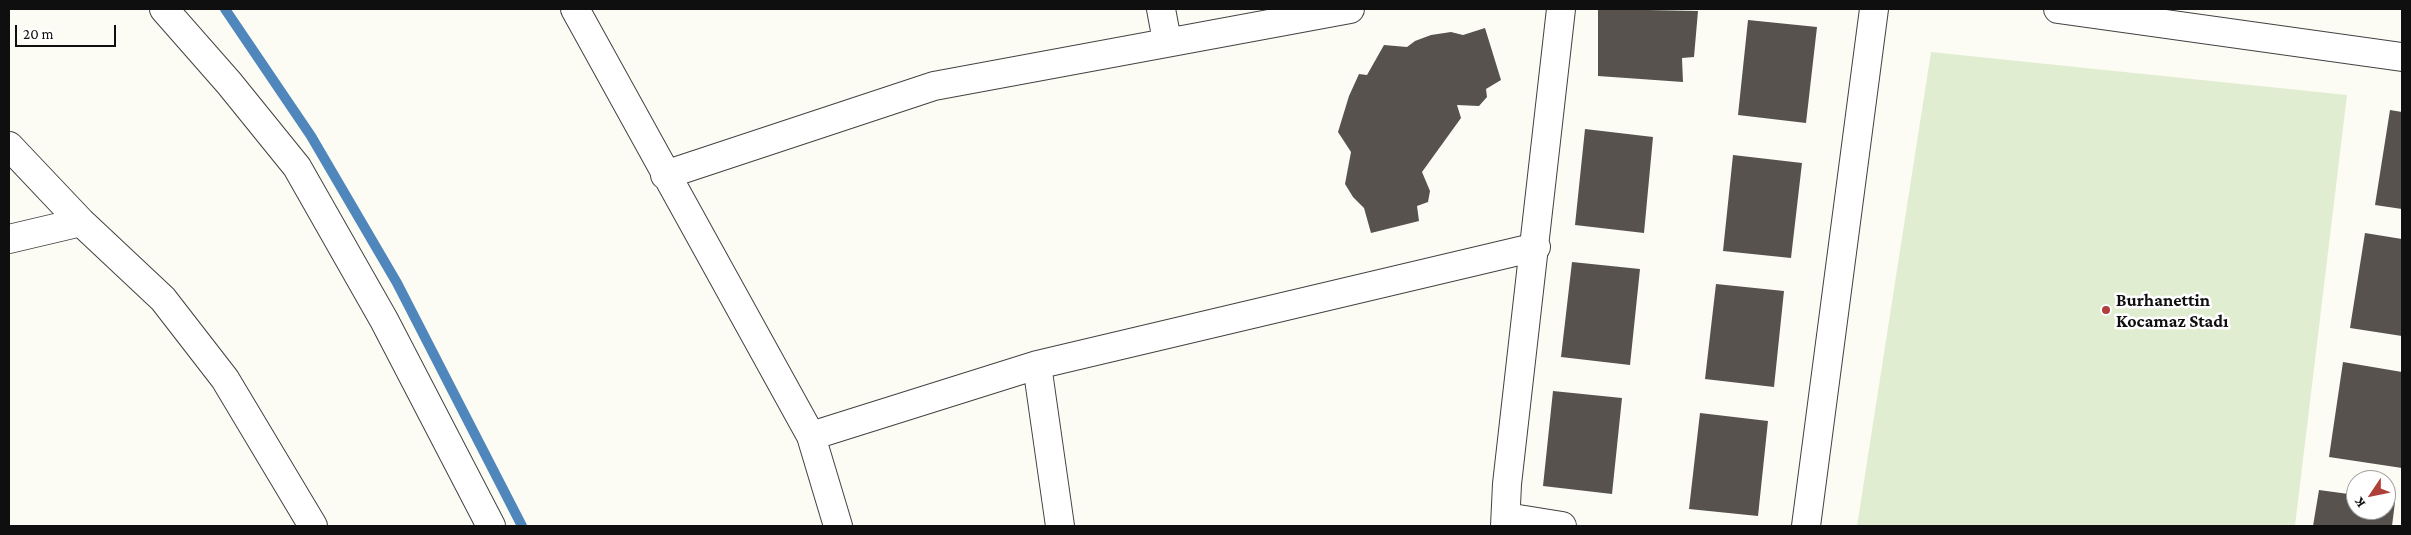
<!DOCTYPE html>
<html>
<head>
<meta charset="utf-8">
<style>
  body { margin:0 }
  #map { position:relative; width:2411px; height:535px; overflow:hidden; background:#fdfcf4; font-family:"Crimson Pro",serif }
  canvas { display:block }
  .frame { position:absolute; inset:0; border:10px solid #0f0f0f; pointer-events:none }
  .north { position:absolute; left:2346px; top:470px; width:50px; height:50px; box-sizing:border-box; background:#fff; border:1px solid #9f9f9f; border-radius:50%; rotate:236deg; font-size:14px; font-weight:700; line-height:20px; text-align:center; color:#0f0f0f }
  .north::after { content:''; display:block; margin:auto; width:18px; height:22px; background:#ae3f39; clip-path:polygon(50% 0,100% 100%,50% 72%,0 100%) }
  .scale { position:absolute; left:15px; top:25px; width:101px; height:22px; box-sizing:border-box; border:2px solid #0f0f0f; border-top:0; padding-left:6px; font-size:15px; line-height:18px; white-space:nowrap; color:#0f0f0f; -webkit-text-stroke:4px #fff; paint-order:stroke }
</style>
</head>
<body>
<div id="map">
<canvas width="2411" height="535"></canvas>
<div class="frame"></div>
<div class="north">K</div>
<div class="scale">20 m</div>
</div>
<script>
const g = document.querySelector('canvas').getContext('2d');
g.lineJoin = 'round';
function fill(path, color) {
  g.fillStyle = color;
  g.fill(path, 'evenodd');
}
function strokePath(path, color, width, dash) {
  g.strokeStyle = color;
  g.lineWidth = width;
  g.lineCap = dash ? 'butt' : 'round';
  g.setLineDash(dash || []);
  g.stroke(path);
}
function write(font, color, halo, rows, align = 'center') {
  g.font = font + ' "Crimson Pro",serif';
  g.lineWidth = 5;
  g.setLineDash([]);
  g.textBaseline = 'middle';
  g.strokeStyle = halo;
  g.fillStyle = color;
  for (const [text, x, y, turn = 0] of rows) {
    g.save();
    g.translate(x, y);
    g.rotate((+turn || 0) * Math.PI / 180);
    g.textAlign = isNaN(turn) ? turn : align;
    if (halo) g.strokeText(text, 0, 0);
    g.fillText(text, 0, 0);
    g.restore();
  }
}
const pitch = new Path2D(`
  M1931,52L2347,95L2295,526H1857Z`);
const stream = new Path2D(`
  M225,9L311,136L397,283L522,526`);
const building = new Path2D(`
  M1598,9L1698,11L1694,57L1682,58L1683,82L1598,76Z
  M1748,20L1817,27L1806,123L1738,115Z
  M1485,28L1501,80L1486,89L1487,97L1479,106L1457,105L1461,118L1422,172L1430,191L1428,202L1417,206L1419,221L1371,233L1364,208L1353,197L1345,184L1351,152L1338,132L1349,96L1359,74L1367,75L1384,45L1407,47L1415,41L1431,35L1451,32L1463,35Z
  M2390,110L2402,112V209L2375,205Z
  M1585,129L1653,137L1644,233L1575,225Z
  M1733,155L1802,163L1791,258L1723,251Z
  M2365,233L2402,239V336L2350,328Z
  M1572,262L1640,269L1630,365L1561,357Z
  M1716,284L1784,291L1774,387L1705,379Z
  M2343,362L2402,372V468L2329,457Z
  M1553,391L1622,398L1612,494L1543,486Z
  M1700,413L1768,421L1758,516L1689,509Z
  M2319,490L2356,495V510H2386V500L2395,502L2392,526H2313Z`);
const minor = new Path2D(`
  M164,9L229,83L297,167L384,320L491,526
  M575,9L811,436L838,526
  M1161,9L1167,41
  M2058,9L2402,57
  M9,146L81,222L163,299L225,379L313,526
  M665,175L934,86L1350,9
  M9,239L81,222
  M1037,365L1060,526
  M811,436L1037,365L1536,247
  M1506,517L1562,526
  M1505,526L1507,484L1561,9
  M1806,526L1874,9`);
const markers = [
  [2106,310,5,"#ae3f39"]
];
const poiNames = [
  ["Burhanettin",2116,300],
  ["Kocamaz Stadı",2116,321]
];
fill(pitch, '#e1edd1');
strokePath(stream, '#4f86bc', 10);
fill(building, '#57524d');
strokePath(minor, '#424242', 30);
strokePath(minor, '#fff', 28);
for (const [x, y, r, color] of markers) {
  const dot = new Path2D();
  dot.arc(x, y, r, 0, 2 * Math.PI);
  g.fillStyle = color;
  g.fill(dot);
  strokePath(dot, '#fff', 2);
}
write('bold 18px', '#0f0f0f', '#fff', poiNames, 'left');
</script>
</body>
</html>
